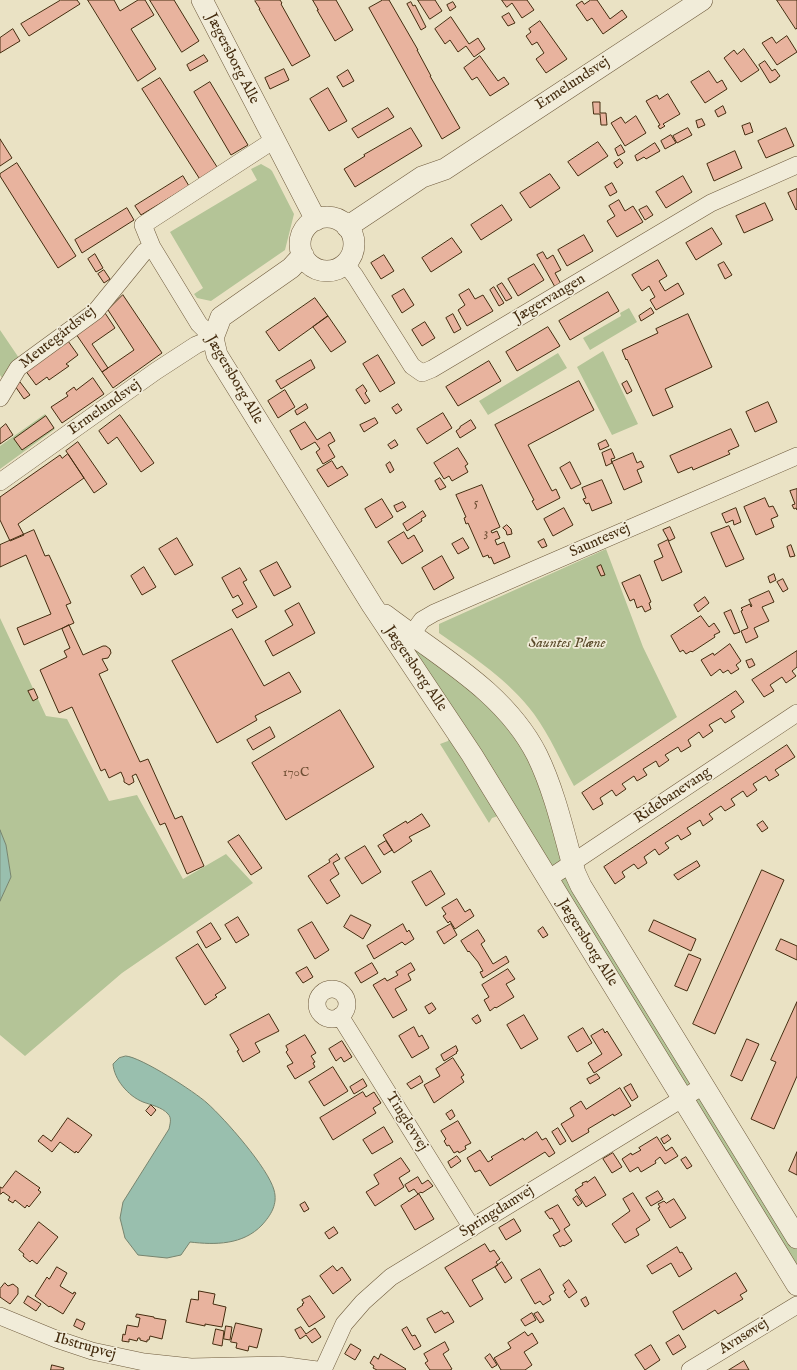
<!DOCTYPE html>
<html>
<head>
<meta charset="utf-8">
<style>
  body { margin:0 }
  canvas { display:block; background:#eae2c4 }
</style>
</head>
<body>
<canvas width="797" height="1370"></canvas>
<script>
const g = document.querySelector('canvas').getContext('2d');
g.lineJoin = 'round';
function fill(path, color) {
  g.fillStyle = color;
  g.fill(path, 'evenodd');
}
function strokePath(path, color, width, dash) {
  g.strokeStyle = color;
  g.lineWidth = width;
  g.lineCap = dash ? 'butt' : 'round';
  g.setLineDash(dash || []);
  g.stroke(path);
}
function write(font, color, halo, rows, align = 'center') {
  g.font = font + ' "IM FELL English",serif';
  g.lineWidth = 3.5;
  g.setLineDash([]);
  g.textBaseline = 'middle';
  g.strokeStyle = halo;
  g.fillStyle = color;
  for (const [text, x, y, turn = 0] of rows) {
    g.save();
    g.translate(x, y);
    g.rotate((+turn || 0) * Math.PI / 180);
    g.textAlign = isNaN(turn) ? turn : align;
    if (halo) g.strokeText(text, 0, 0);
    g.fillText(text, 0, 0);
    g.restore();
  }
}
const green = new Path2D(`
  M261,164L270,169L272,171L294,214L285,250L211,301L197,298L194,294L203,288L170,232L257,180L251,169Z
  M629,308L637,322L590,350L583,338L621,316L620,313Z
  M0,330L19,358L9,366L2,378L0,375Z
  M603,351L638,424L612,435L577,367Z
  M558,353L567,368L488,415L479,401Z
  M45,414L55,429L0,469V446Z
  M606,549L643,647L677,717L574,786C561,762 550,736 534,714C509,680 473,657 439,633V624Z
  M0,618L46,716L67,719L109,801L137,795L183,879L226,854L253,883L122,973L25,1056L0,1035V901L11,877L6,845L0,830Z
  M413,648L471,684L530,753L562,860L550,868Z
  M449,738L498,816L492,818L489,823L440,744L448,741Z
  M566,877L691,1082L687,1086L559,881Z
  M701,1097L797,1247V1276L695,1101Z`);
const water = new Path2D(`
  M0,830L6,845L11,877L0,901Z
  M126,1056C141,1057 195,1092 207,1103C225,1119 268,1168 274,1190C278,1204 271,1215 262,1225C243,1245 215,1245 190,1242L181,1255L167,1258L138,1255L125,1238L120,1218L123,1202L169,1129C170,1124 172,1118 168,1114C162,1107 151,1105 143,1102C128,1096 114,1079 113,1064L119,1058Z`);
const building = new Path2D(`
  M61,0H77L80,4L29,36L21,24Z
  M88,0H114L120,11L138,0H145L154,15L131,29L156,69L138,81Z
  M150,0H174L199,41L182,52Z
  M256,0H280L282,3L281,4L310,56L292,66L259,9H260L255,1Z
  M313,0H336L353,30L335,41L317,10H318Z
  M383,0H389L418,50H417L431,76H430L460,128L442,139L369,8Z
  M418,0H435L442,11L430,19Z
  M502,0H527L534,10L522,18L512,3L507,7Z
  M591,0H597L610,19L622,10L627,17L603,34L592,18L587,21L576,5L582,1L584,4Z
  M777,0H797V28L796,29Z
  M411,2L413,6L415,5L426,27L421,30L407,4Z
  M453,2L456,7L450,11L447,5Z
  M509,13L515,23L508,26L502,17Z
  M451,17L469,44L478,38L485,49L474,57L466,46L458,52L450,40L445,44L435,29Z
  M540,21L567,59L546,73L536,59L544,53L537,42L532,45L526,36L531,32L529,29Z
  M13,29L20,41L0,53V38Z
  M787,36L797,52L777,65L762,43L772,37L776,43Z
  M744,49L759,70L741,82L724,58L734,50L737,54Z
  M204,55L208,61L190,71L187,65Z
  M480,56L498,81L504,77L509,84L490,96L477,77L472,80L464,68Z
  M765,61L772,71L775,69L780,76L777,78V79L770,83L759,65Z
  M284,69L289,80L270,89L265,78Z
  M348,70L354,81L343,87L337,77Z
  M709,71L717,83L722,80L727,89L705,103L691,82Z
  M160,78L219,170L201,181L142,89Z
  M210,82L248,145L231,155L194,92Z
  M328,88L347,121L329,131L310,99Z
  M668,94L680,114L663,124L665,126L660,129L658,126L660,125L646,101L657,95L659,99Z
  M593,102H600V113H606L607,125H601L600,114H594Z
  M723,106L726,113L718,117L715,111Z
  M388,108L394,117L358,138L352,129Z
  M636,116L646,133L625,146L611,123L621,117L625,123Z
  M702,119L705,125L698,128L696,121Z
  M750,123L753,132L745,135L742,126Z
  M411,128L422,146L355,187L344,169L365,156L364,155Z
  M688,128L692,135L677,143L673,136Z
  M786,128L794,146L766,158L758,141Z
  M671,135L676,143L665,149L661,141Z
  M0,139L12,158L0,166Z
  M598,142L608,156L578,176L568,162Z
  M655,143L660,151L646,159L644,157L637,161L635,156Z
  M621,145L625,152L618,156L615,149Z
  M735,151L742,168L714,181L707,164Z
  M620,159L623,163L617,168L614,163Z
  M17,163L76,256L58,268L0,176V174Z
  M550,174L560,188L530,208L520,193Z
  M183,176L189,186L141,215L135,206Z
  M683,176L692,192L666,208L656,192Z
  M612,183L617,192L610,196L605,187Z
  M797,189V209L796,210L788,193Z
  M619,200L625,211L633,206L643,222L617,237L607,221L615,216L609,206Z
  M765,203L773,220L744,233L736,216Z
  M502,205L512,220L481,240L471,225Z
  M647,206L653,215L645,220L639,210Z
  M127,208L134,220L82,253L75,240Z
  M712,228L722,244L696,260L686,243Z
  M584,235L593,251L567,266L558,250Z
  M452,238L462,252L431,272L422,258Z
  M543,252L547,259L553,255L561,270L555,273L561,284L555,287L537,255Z
  M95,254L103,268L96,272L88,259Z
  M384,255L394,271L381,279L371,263Z
  M658,260L667,276L659,281L665,291L678,283L684,294L656,310L650,300L655,297L649,286L642,291L632,275Z
  M724,262L732,275L725,279L718,265Z
  M534,264L544,280L518,296L508,279Z
  M104,270L110,279L104,283L98,274Z
  M502,283L512,298L506,301L497,286Z
  M494,287L504,303L499,306L490,290Z
  M404,289L414,305L402,313L392,296Z
  M469,289L475,299L483,295L493,311L467,326L458,310L465,305L459,295Z
  M608,292L619,311L570,340L559,321Z
  M123,295L162,353L113,388L102,372L134,350L108,310Z
  M315,298L328,316L279,351L266,332Z
  M651,308L654,313L641,321L639,316Z
  M105,313L115,328L92,344L108,368L102,372L76,334Z
  M453,314L461,329L454,333L446,318Z
  M688,314L712,367L665,389L673,407L653,416L627,359L626,360L622,350L658,333L656,329Z
  M328,316L346,342L331,352L313,327Z
  M425,322L435,338L422,346L412,330Z
  M548,327L560,346L517,371L506,352Z
  M68,341L78,355L66,364L69,366L49,380L47,377L36,385L25,370Z
  M378,355L395,383L380,392L363,364Z
  M311,360L315,368L281,389L276,381Z
  M489,361L501,381L458,406L446,387Z
  M93,378L104,394L62,423L51,407L68,396L66,393L74,387L76,390Z
  M579,381L594,410L528,445L552,491L556,489L560,498L537,510L532,501L534,500L495,425Z
  M627,381L632,391L627,394L622,384Z
  M20,382L30,395L24,399L15,386Z
  M363,385L367,391L365,393L370,401L365,404L356,390Z
  M285,390L295,407L278,418L268,401Z
  M768,402L777,422L755,432L746,412Z
  M306,404L308,408L297,415L295,411Z
  M398,404L402,410L396,414L392,408Z
  M443,413L452,428L427,444L417,429Z
  M120,415L154,463L141,472L117,437L108,444L99,431Z
  M46,416L54,428L22,450L14,439Z
  M375,418L378,423L364,432L360,425Z
  M471,420L476,428L460,438L456,431L460,428V427Z
  M305,422L317,440L330,432L335,441L328,445L335,457L323,464L316,452L320,449L315,442L301,450L290,431Z
  M6,424L13,435L0,444V429Z
  M731,429L739,446L728,451L730,454L693,470L692,467L678,473L670,456Z
  M395,440L398,445L391,449L388,445Z
  M606,440L609,446L600,450L598,444Z
  M78,442L107,484L94,493L66,451Z
  M458,448L468,464L465,466L468,472L452,481L449,476L444,479L434,463Z
  M611,449L615,458L611,459L612,463L606,466L602,453Z
  M633,453L637,463L641,461L644,467L637,470L642,482L624,490L612,462Z
  M68,454L84,478L18,524L24,535L10,541L0,520V497L60,455L62,458Z
  M332,461L337,469L342,466L348,475L328,487L317,470Z
  M390,462L394,470L390,473L386,465Z
  M570,462L581,484L571,489L560,468Z
  M440,478L446,487L440,490L435,481Z
  M602,480L612,503L592,511L589,503L586,504L583,499L586,498L582,488Z
  M482,485L500,527L491,531L492,533L497,531L500,538L495,540L497,545L504,542L510,557L494,564L491,557L489,558L488,555L483,557L468,523L466,524L464,518L466,517L456,495Z
  M797,489V510L796,508L794,509L792,505L795,504L790,491Z
  M765,498L769,507L773,506L778,516L771,519L774,527L756,535L744,507Z
  M382,499L393,517L376,528L365,509Z
  M403,502L406,507L397,512L394,506Z
  M564,508L573,525L553,536L544,519Z
  M736,508L741,522L734,525L733,520L726,523L722,514Z
  M423,511L426,516L421,519L422,521L407,531L403,524Z
  M507,525L511,529L512,534L507,535L506,531L503,528Z
  M729,526L744,559L726,567L711,533Z
  M670,527L675,538L669,541L663,530Z
  M34,530L45,556L49,555L71,603L66,605L74,623L24,645L17,628L51,614L26,555L0,567V545Z
  M404,532L408,539L414,535L423,551L402,564L388,542Z
  M177,538L193,565L175,575L159,549Z
  M463,538L469,548L458,554L452,544Z
  M544,539L547,546L542,548L538,542Z
  M668,540L682,572L662,581L654,561L663,557L658,545Z
  M791,545L795,556L790,557L787,547Z
  M442,556L454,578L434,590L422,568Z
  M277,562L291,587L274,596L260,571Z
  M601,565L605,575L601,576L597,567Z
  M144,567L156,587L142,595L131,576Z
  M240,568L247,580L243,582L257,607L237,618L232,610L243,604L238,595L233,598L222,578Z
  M774,574L776,580L770,583L768,577Z
  M640,575L651,602L649,603L651,609L645,612L642,606L637,608L634,599L630,601L622,583Z
  M783,579L788,589L783,592L777,582Z
  M769,591L774,602L762,607L769,621L754,628L758,637L746,643L741,631L748,628L741,611L743,610L741,608L750,604L751,607L752,606L749,600Z
  M705,597L709,603L698,612L694,605Z
  M299,603L315,633L273,656L265,641L293,625L285,611Z
  M731,610L740,632L734,634L724,613Z
  M701,616L709,627L714,623L720,632L714,635L715,637L692,652L691,651L686,654L683,650L680,652L671,636Z
  M69,625L83,655L103,646H106L110,649L111,653L108,658L102,659L108,670L99,674L140,762L148,759L175,819L182,816L204,866L187,874L165,823L160,825L136,774L132,776L133,778L134,782L129,785L124,782V779L121,772L109,778L105,769L101,771L72,707L59,713L40,670L67,657L64,651L70,648L62,629Z
  M232,629L264,686L289,672L301,692L255,716L257,720L217,743L172,661Z
  M730,644L741,661L736,665L739,669L731,674L728,670L723,673L720,669L711,676L701,660L713,653L714,655Z
  M797,651V667L792,671L796,676L786,683L782,677L770,685L774,691L764,697L752,680Z
  M752,659L755,665L749,668L746,661Z
  M34,689L38,698L33,701L28,691Z
  M736,691L744,702L731,711L735,717L725,723L721,718L709,725L713,731L703,738L699,732L688,740L691,746L681,752L678,747L665,755L669,760L659,767L656,761L643,769L647,775L637,781L634,776L622,784L626,789L616,796L612,790L600,798L603,804L593,810L582,793Z
  M340,710L374,767L286,820L252,763Z
  M270,727L275,737L253,750L247,740Z
  M787,745L795,757L775,770L779,775L769,781L766,776L753,784L757,790L747,797L743,791L731,799L735,805L725,811L721,806L709,814L713,819L703,826L700,820L687,828L691,834L681,840L678,835L665,843L669,848L659,855L655,849L644,857L647,863L638,869L634,864L622,872L625,877L615,884L604,867Z
  M422,814L430,826L409,837L412,841L394,853L383,835L406,821L407,823Z
  M763,821L768,828L762,832L757,825Z
  M239,835L262,868L251,875L228,842Z
  M386,841L392,850L384,855L378,846Z
  M365,846L381,872L362,884L345,858Z
  M337,854L340,859L333,863L339,874L330,880L340,896L327,904L308,876L330,862L329,860Z
  M697,861L700,866L678,880L674,875Z
  M762,870L784,880L715,1034L693,1024Z
  M431,871L445,894L426,906L412,882Z
  M457,899L465,912L470,909L474,916L455,929L450,921L448,923L443,916L446,914L442,908Z
  M351,915L371,925L363,939L344,927Z
  M238,917L249,935L236,943L225,925Z
  M654,920L696,939L691,951L649,931Z
  M312,922L329,950L315,959L298,930Z
  M211,923L221,939L206,948L197,932Z
  M403,924L407,932L409,930L414,939L405,945L402,942L374,959L367,946Z
  M451,924L457,935L444,944L437,932Z
  M543,927L548,935L543,938L538,931Z
  M478,930L485,941L481,944L493,964L506,956L509,962L483,978L480,972L483,971L478,962L469,951L468,952L461,941Z
  M781,939L797,946V960L776,950Z
  M198,944L226,988L215,995L217,997L205,1005L176,958Z
  M689,954L701,959L687,991L675,986Z
  M372,963L378,973L361,983L355,973Z
  M411,963L415,970L408,974L411,980L395,989L407,1010L393,1018L373,985L385,978L387,981L398,975L396,972Z
  M307,967L313,977L303,983L296,973Z
  M508,969L515,979L506,984L514,997L496,1008L495,1007L490,1011L484,1000L489,997L482,985Z
  M797,1002V1076L774,1129L751,1119L776,1062L771,1060Z
  M432,1003L436,1009L429,1014L425,1007Z
  M269,1014L279,1031L255,1043L260,1052L243,1062L237,1051L239,1050L230,1035Z
  M478,1015L481,1021L476,1024L472,1019Z
  M524,1015L538,1039L521,1049L507,1025Z
  M414,1027L419,1037L422,1035L429,1048L412,1058L399,1036Z
  M583,1028L592,1043L577,1052L568,1037Z
  M603,1029L605,1033L607,1031L622,1055L594,1073L588,1063L602,1054L591,1036Z
  M305,1035L316,1053L311,1056L315,1062L313,1063L315,1067L295,1079L287,1066L293,1063L286,1052L288,1050L286,1046Z
  M747,1039L759,1044L742,1081L731,1076Z
  M342,1041L352,1057L344,1062L341,1057L336,1061L329,1049Z
  M456,1046L458,1051L456,1052L457,1053L444,1061L441,1055Z
  M453,1058L464,1075L461,1077L464,1082L434,1103L424,1085L440,1076L436,1069Z
  M333,1067L348,1091L324,1106L309,1082Z
  M597,1074L600,1078L590,1084L587,1079Z
  M420,1076L423,1082L411,1089L407,1084Z
  M363,1079L367,1086L354,1094L350,1087Z
  M631,1084L638,1097L632,1101L624,1088Z
  M620,1088L631,1106L614,1116L613,1114L588,1129L589,1132L572,1142L561,1124L574,1116L570,1108L581,1101L586,1109Z
  M363,1092L366,1097L374,1092L381,1103L373,1108L376,1113L333,1140L320,1118Z
  M151,1105L156,1110L151,1116L146,1111Z
  M452,1110L455,1116L450,1120L446,1114Z
  M68,1118L92,1135L78,1153L76,1151L75,1153L60,1142L52,1152L38,1141L43,1135L51,1141Z
  M458,1121L471,1143L465,1146L466,1149L459,1153L458,1151L454,1153L449,1145L447,1146L444,1141L446,1139L441,1131Z
  M384,1127L393,1142L372,1154L363,1140Z
  M558,1128L566,1141L560,1145L552,1132Z
  M537,1132L542,1140L546,1138L555,1153L549,1157L545,1152L490,1186L480,1170L475,1172L467,1158L480,1150L488,1162L493,1159L491,1157L523,1138L524,1140Z
  M668,1135L671,1139L664,1144L661,1139Z
  M657,1137L666,1151L672,1147L678,1156L665,1164L660,1157L655,1161L656,1163L641,1172L638,1167L630,1172L622,1159L631,1153L632,1155L641,1150L639,1148Z
  M797,1152V1175L789,1171Z
  M613,1153L622,1167L612,1173L603,1159Z
  M457,1156L461,1161L451,1168L448,1162Z
  M686,1157L692,1166L687,1169L681,1160Z
  M401,1158L410,1171L399,1178L404,1187L375,1206L366,1192L379,1184L374,1175Z
  M16,1171L40,1188L38,1190L41,1192L29,1207L27,1205L25,1208L15,1200L13,1203L8,1200L10,1197L3,1192L1,1194H0V1187L2,1188Z
  M418,1177L422,1184L428,1180L433,1186L422,1193L421,1192L418,1194L414,1189L409,1192L405,1185Z
  M595,1177L606,1195L586,1207L575,1190L583,1185L582,1183L587,1181V1182Z
  M658,1191L663,1199L651,1206L646,1198Z
  M633,1193L650,1220L636,1229L639,1235L625,1243L612,1224L630,1211L623,1199Z
  M419,1194L434,1219L415,1230L401,1206Z
  M577,1196L582,1203L578,1206L573,1199Z
  M674,1199L686,1218L670,1228L658,1208L660,1207L658,1204L664,1201L666,1203Z
  M305,1202L309,1209L304,1212L300,1205Z
  M558,1205L570,1225L564,1229L572,1241L564,1246L563,1245L560,1247L553,1235L560,1231L552,1218L550,1219L545,1212Z
  M514,1219L521,1231L506,1240L499,1228Z
  M39,1222L58,1237L37,1264L32,1260L30,1262L23,1256L24,1254L19,1250Z
  M334,1227L338,1233L329,1239L325,1233Z
  M485,1244L490,1252L494,1250L500,1259L496,1262L498,1265L472,1280L483,1299L470,1307L445,1268Z
  M677,1247L680,1253L682,1252L692,1269L679,1277L671,1263L652,1274L647,1266Z
  M502,1262L512,1278L505,1283L495,1267Z
  M333,1266L337,1271L342,1267L351,1280L333,1294L320,1276Z
  M57,1267L67,1273L60,1286L73,1294L74,1292L76,1293L63,1314L50,1306L49,1307L35,1296L47,1277L49,1279Z
  M540,1269L554,1293L549,1296L551,1300L543,1305L540,1301L535,1304L521,1280Z
  M736,1273L747,1291L740,1295L743,1299L718,1314L715,1310L683,1330L673,1312Z
  M569,1280L577,1292L569,1298L564,1291L566,1290L563,1285Z
  M5,1283L8,1286L13,1284L18,1288V1294L10,1304L0,1297V1289Z
  M199,1291L215,1294L213,1304L226,1307L222,1327L205,1324V1326L186,1322L191,1299L198,1300Z
  M28,1296L41,1304L36,1311L24,1303Z
  M310,1296L325,1317L309,1327L297,1309L303,1305L302,1304L304,1303L302,1300Z
  M586,1297L589,1304L585,1307L581,1300Z
  M442,1311L444,1314L448,1312L454,1322L435,1333L427,1319Z
  M538,1312L544,1321L540,1323L534,1314Z
  M532,1313L536,1320L525,1326L521,1320Z
  M137,1314L154,1317V1318L166,1320L162,1339L150,1336L149,1340H147V1342L140,1340V1338H138L137,1341L129,1339V1342L122,1341L123,1334L125,1335L127,1325L138,1327L140,1318L136,1317Z
  M77,1319L85,1323L82,1330L74,1326Z
  M236,1323L262,1329L257,1348L249,1346L248,1351L236,1348L237,1343L231,1342Z
  M226,1326L232,1327L230,1340L224,1339Z
  M301,1327L306,1334L315,1328L321,1337L312,1343L306,1335L300,1339L295,1330Z
  M407,1327L412,1336L415,1335L421,1346L414,1350L402,1330Z
  M216,1329L224,1331L222,1346L213,1344Z
  M525,1332L528,1336L532,1333L538,1343L524,1352L532,1365L525,1370H501L494,1358L511,1348L508,1343Z
  M679,1335L686,1347L673,1355L666,1343Z
  M445,1342L449,1350L443,1354L452,1369L450,1370H430L425,1363L428,1361L424,1354Z
  M351,1344L361,1350L355,1360L345,1354Z
  M651,1345L660,1360L645,1370L635,1355Z
  M381,1354L406,1369L405,1370H377L373,1368L374,1366L370,1363L374,1356L378,1359Z
  M490,1354L497,1365L492,1368L485,1358Z
  M744,1361L749,1370H729Z
  M52,1365L64,1368L63,1370H51Z`);
const minor = new Path2D(`
  M345,263L355,276L412,366L422,373L432,369L711,203L797,165
  M0,398L18,368L96,311L144,252L152,247
  M0,482L156,371L196,345L213,338L199,324L152,247L143,225L274,140
  M411,635L422,620L434,613L797,456
  M548,879L797,713
  M317 1004a15 15 0 1 1 30 0a15 15 0 1 1-30 0Z
  M340,1016L472,1228
  M0,1316L56,1339L92,1351L144,1362L191,1367L279,1365L317,1370
  M323,1370L344,1324L363,1302L391,1277L703,1086
  M690,1370L797,1305`);
const tertiary = new Path2D(`
  M202,0L316,220
  M300 244a27 27 0 1 1 54 0a27 27 0 1 1-54 0Z
  M347,227L422,177L445,169L702,0
  M303,255L291,268L221,317L213,338L217,355L372,605L472,755L797,1285
  M385,615C440,657 505,692 537,755C555,792 564,834 575,873L581,886L797,1238`);
const numberNames = [
  ["5",476,503],
  ["3",486,533],
  ["170C",296,773]
];
const streetNames = [
  ["Jægersborg Alle",232,59,63],
  ["Ermelundsvej",573,84,-33],
  ["Jægervangen",550,299,-31],
  ["Meutegårdsvej",58,338,-38],
  ["Jægersborg Alle",234,380,60],
  ["Ermelundsvej",105,408,-35],
  ["Sauntesvej",600,541,-24],
  ["Jægersborg Alle",415,669,56],
  ["Ridebanevang",673,796,-34],
  ["Jægersborg Alle",587,943,58],
  ["Tinglevvej",406,1122,58],
  ["Springdamvej",497,1212,-32],
  ["Avnsøvej",744,1337,-32],
  ["Ibstrupvej",85,1347,16]
];
const parkNames = [
  ["Sauntes Plæne",567,644]
];
fill(green, '#b4c497');
fill(water, '#99bfae');
strokePath(water, '#77846e', 1);
fill(building, '#e8b39e');
strokePath(building, '#442c0f', 1);
strokePath(minor, '#6e5a3c', 18);
strokePath(tertiary, '#6e5a3c', 22);
strokePath(minor, '#f1ecd9', 17);
strokePath(tertiary, '#f1ecd9', 21);
write('13px', '#6d4e33', null, numberNames);
write('15px', '#442c0f', '#f1ecd9', streetNames);
write('italic 15px', '#5a4a2a', '#f1ecd9', parkNames);
</script>
</body>
</html>
